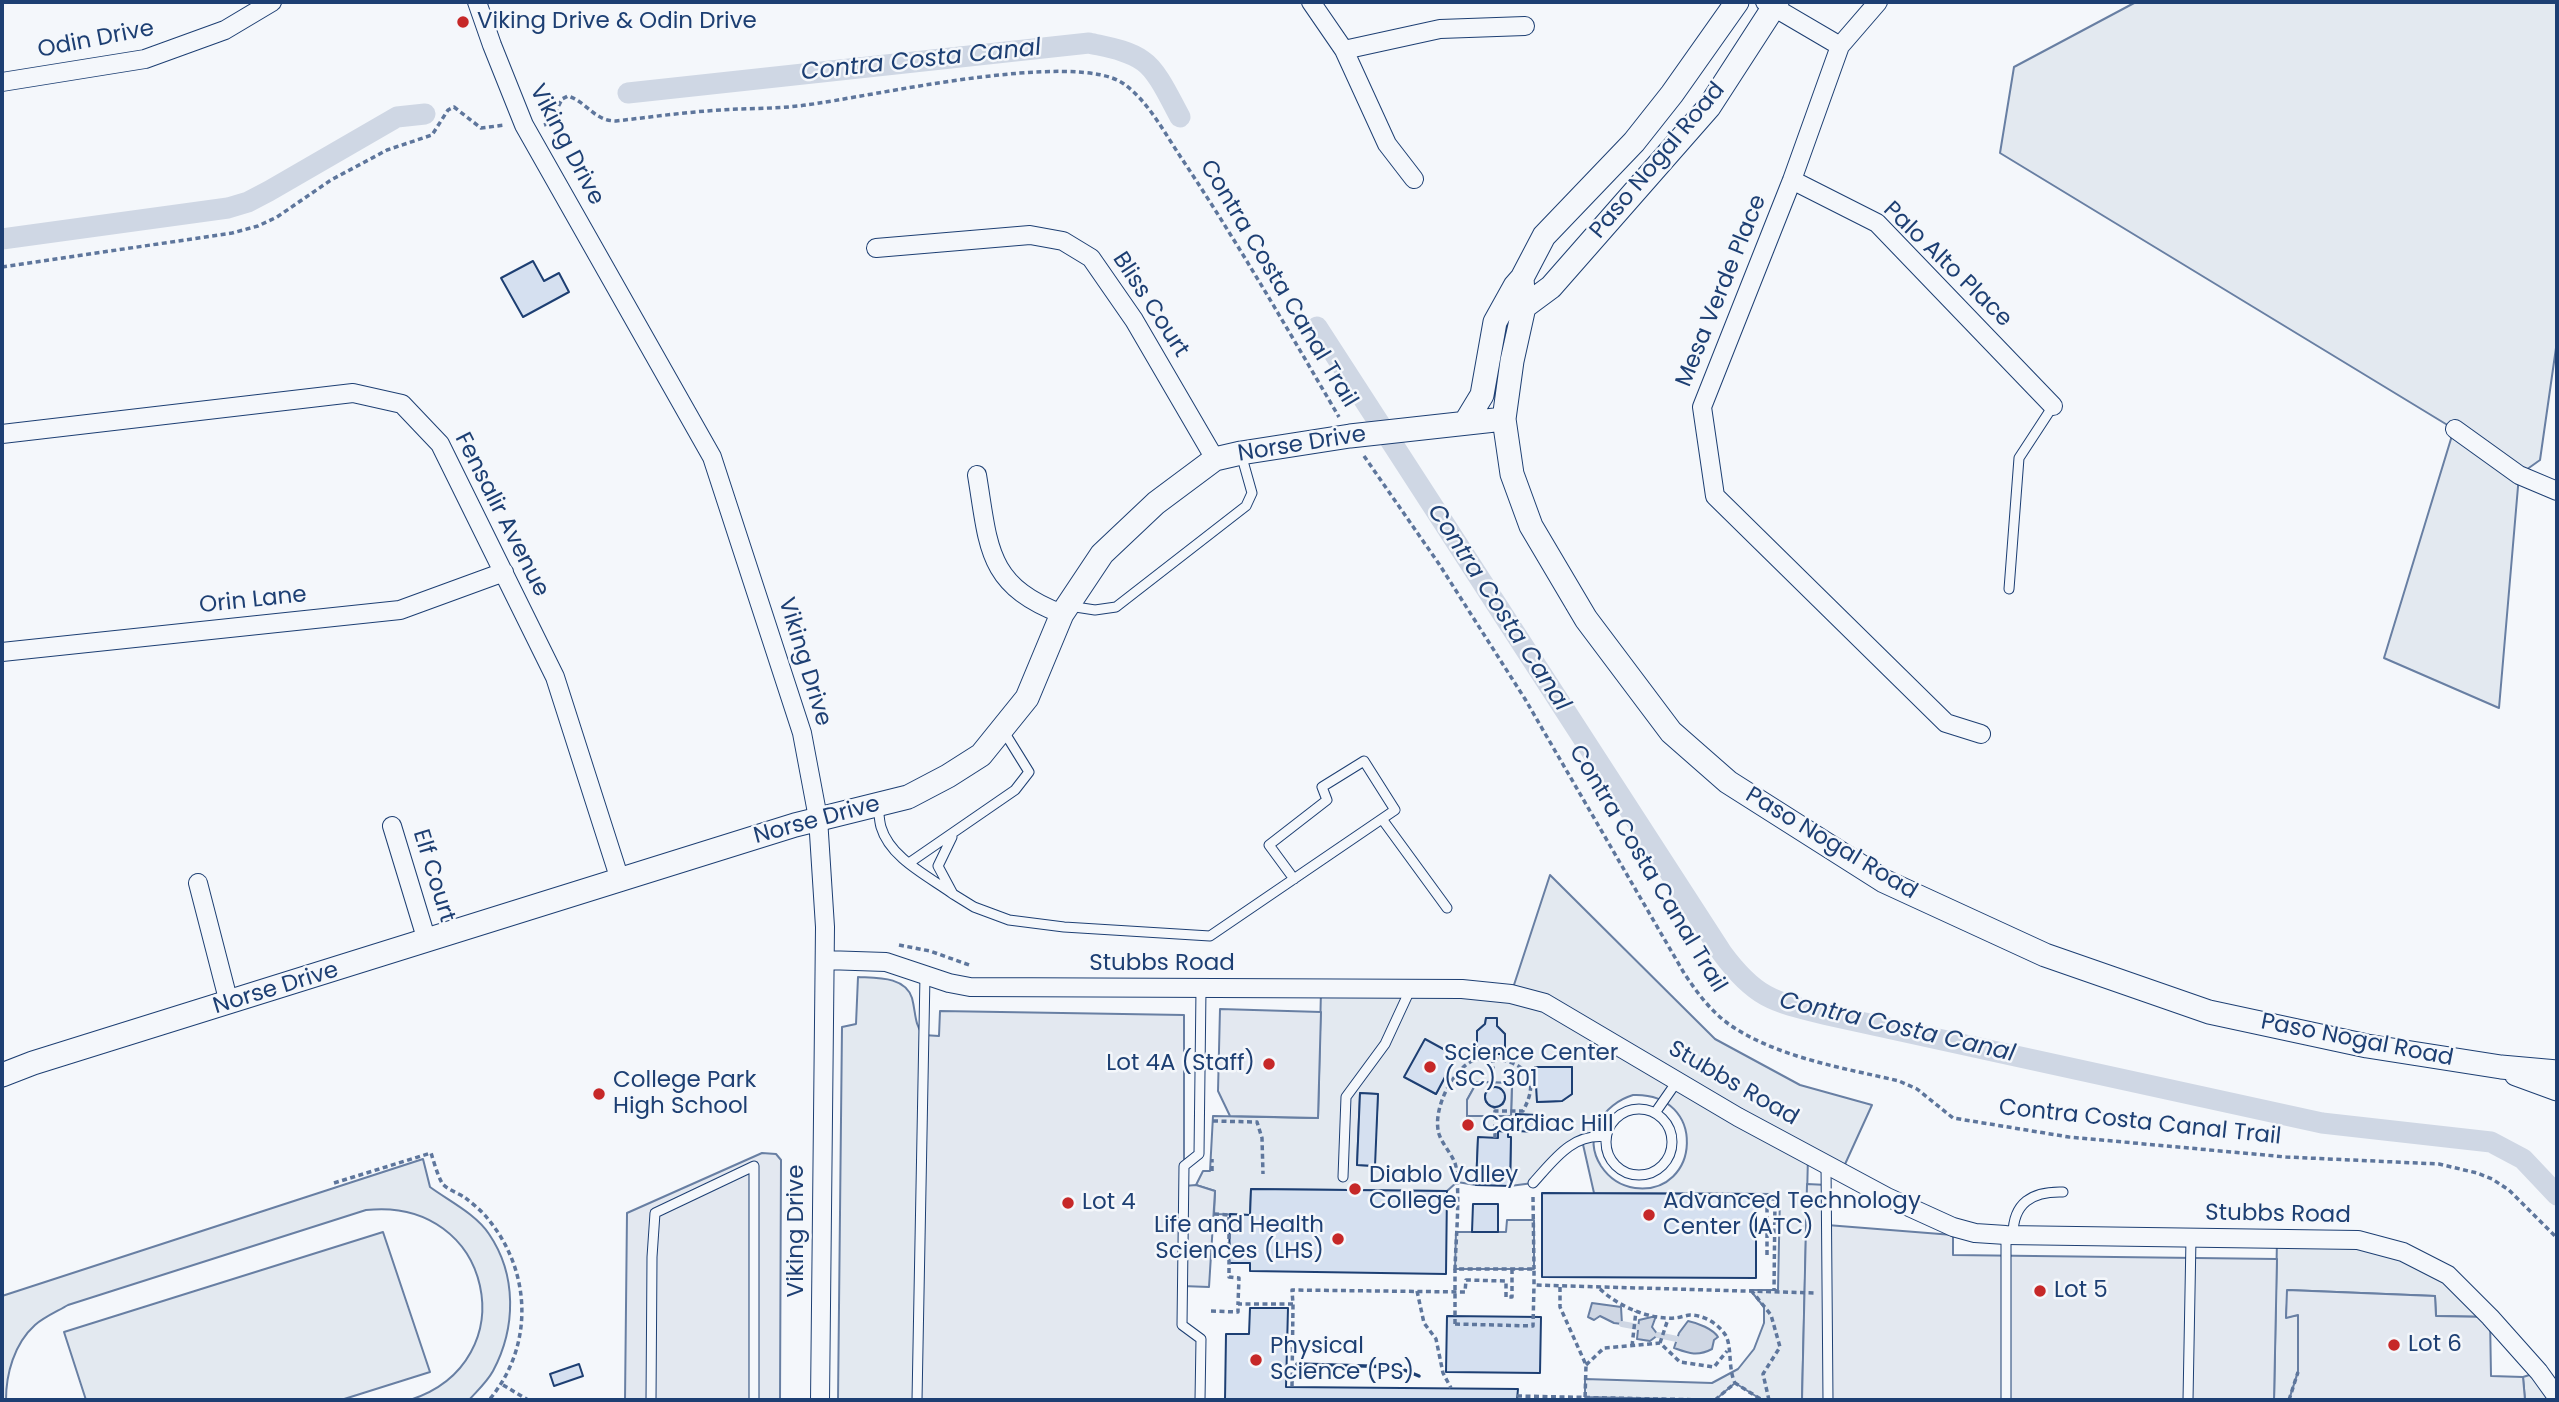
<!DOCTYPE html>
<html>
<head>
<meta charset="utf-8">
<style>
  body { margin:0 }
  #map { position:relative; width:2559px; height:1402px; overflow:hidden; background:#f4f7fb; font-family:Poppins,sans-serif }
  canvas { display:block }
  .frame { position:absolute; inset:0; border:4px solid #1d3f73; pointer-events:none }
</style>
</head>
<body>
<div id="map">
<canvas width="2559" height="1402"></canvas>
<div class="frame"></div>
</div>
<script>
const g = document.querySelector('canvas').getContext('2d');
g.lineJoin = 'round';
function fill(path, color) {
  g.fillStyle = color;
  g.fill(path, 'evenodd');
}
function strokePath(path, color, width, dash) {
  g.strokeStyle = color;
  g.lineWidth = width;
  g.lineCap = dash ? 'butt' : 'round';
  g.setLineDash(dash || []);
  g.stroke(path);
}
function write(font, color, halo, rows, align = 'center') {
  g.font = font + ' Poppins,sans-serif';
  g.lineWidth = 5;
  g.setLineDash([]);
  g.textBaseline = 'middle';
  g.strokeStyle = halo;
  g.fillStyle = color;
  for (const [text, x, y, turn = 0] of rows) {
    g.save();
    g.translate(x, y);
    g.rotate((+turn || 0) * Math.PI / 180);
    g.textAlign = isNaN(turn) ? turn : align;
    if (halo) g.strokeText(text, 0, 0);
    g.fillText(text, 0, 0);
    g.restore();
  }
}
const green = new Path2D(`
  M2136,2H2557V341L2540,460L2519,475L2499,708L2384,658L2454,429L2000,153L2014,67Z
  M1550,875L1715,1039L1800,1085L1872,1105L1841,1173L1808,1156L1802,1400H1762L1735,1383L1715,1400L1585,1397V1379L1712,1383L1738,1369L1754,1349L1764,1323V1307L1750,1290H1778L1780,1194L1594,1193L1582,1140L1533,1183L1510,1186L1511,1138L1508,1137L1507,1132L1499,1131L1498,1138H1478L1476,1185L1457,1182L1447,1191L1251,1189L1250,1215L1214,1214L1215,1191L1196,1185L1203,1171H1210L1213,1116L1318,1118L1321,990L1511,994ZM1486,1018L1497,1019V1026L1505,1034V1054L1477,1053V1031L1485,1024ZM1425,1040L1456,1057L1436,1094L1405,1077ZM1536,1067H1572V1094L1562,1101L1537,1102ZM1477,1082L1512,1083L1511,1116H1467V1100ZM1360,1093L1378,1094L1374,1166L1357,1165ZM1633,1095C1708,1092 1701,1196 1635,1188C1621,1186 1609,1178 1601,1166C1582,1136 1603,1104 1633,1095Z
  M858,977C876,978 905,976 912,998C916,1013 914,1023 923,1035L917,1400H838L842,1027L856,1024Z
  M423,1159L430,1187C449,1201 476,1214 489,1234C517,1275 516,1328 493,1371C487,1382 477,1391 469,1400H410C528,1362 493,1196 366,1210L68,1305C58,1311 44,1317 35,1325C14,1344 6,1374 6,1400H2V1296Z
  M1507,1220H1534V1269H1455L1456,1232H1506Z
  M383,1232L430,1372L341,1400H86L64,1332Z
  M2277,1239L2403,1252L2490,1317L2436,1316L2435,1296L2288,1290L2286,1317L2298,1315V1372L2289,1400H2274Z
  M2539,1372L2557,1400H2525L2523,1377Z`);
const parking = new Path2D(`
  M1220,1009L1321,1012L1318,1118L1230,1116L1218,1091Z
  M940,1011L1184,1015V1186L1196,1185L1215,1191L1209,1287L1182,1286V1325L1201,1339L1200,1400H917L923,1035L939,1036Z
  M1477,1082L1512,1083L1511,1116H1467V1100ZM1495,1087L1501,1089L1505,1098L1503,1104L1494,1108L1486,1102L1485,1095L1488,1089Z
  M762,1153L776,1154L781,1160L780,1400H625L627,1213Z
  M1807,1184L1827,1185V1225L1953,1235V1255L2277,1259L2274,1400H1802Z
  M2287,1290L2435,1296L2436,1316L2490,1317L2491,1376L2523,1377L2525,1400H2289L2298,1372V1315L2286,1318Z`);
const water = new Path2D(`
  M1592,1303L1621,1307L1622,1324L1614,1323L1600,1316L1594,1320L1588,1317Z
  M1656,1316L1652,1327L1658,1335L1650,1341L1637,1339L1639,1320Z
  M1688,1321C1698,1323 1713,1329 1718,1337L1714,1340L1712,1349C1697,1357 1688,1353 1674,1348L1679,1333Z`);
const stream = new Path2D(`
  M1622,1324L1638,1327
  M1658,1335L1677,1339`);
const canal = new Path2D(`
  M628,93L1089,43C1106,47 1128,50 1143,61C1158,71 1171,101 1180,117
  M2,239L228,208L248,202L269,191L397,117L425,114
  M1317,327L1722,953C1756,999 1774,1002 1828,1015L2322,1123L2491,1142L2523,1159L2557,1195`);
const building = new Path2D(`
  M533,261L544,281L559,273L569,292L523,317L501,278Z
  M1486,1018H1497V1026L1505,1034V1054H1477V1031L1485,1024Z
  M1425,1039L1456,1056L1436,1094L1404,1077Z
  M1535,1067H1572V1094L1562,1101L1537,1102Z
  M1485 1097a10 10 0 1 1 20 0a10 10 0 1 1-20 0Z
  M1360,1093L1378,1094L1375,1166L1357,1165Z
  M1516,1114L1538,1115V1132L1516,1131Z
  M1498,1131L1508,1132V1137H1511L1510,1186L1476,1185L1478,1137L1498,1138Z
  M1251,1189L1447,1191L1446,1274L1250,1271V1263H1229L1230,1214L1250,1215Z
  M1542,1193L1756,1194V1278L1542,1277Z
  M1473,1204H1498V1232H1472Z
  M1250,1308H1288L1286,1387L1518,1389L1517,1400H1225L1226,1334H1249Z
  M1447,1316L1541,1317L1540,1373L1446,1372Z
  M579,1364L583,1376L554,1386L550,1374Z`);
const path = new Path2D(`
  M544,125L550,123L562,99L568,96C587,102 594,121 616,121C651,117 686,112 721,110C749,108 778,109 806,105C869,97 1076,49 1124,84C1149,102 1165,134 1182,159C1238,243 1288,330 1339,417
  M2,267L232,233L258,226L277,217L331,180L387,150L432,135L448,110L454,107L481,128L505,125
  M1364,456L1439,564L1525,699L1684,973C1696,991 1709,1009 1726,1022C1773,1057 1844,1068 1899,1081L1917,1089L1953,1118L2069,1137L2286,1157L2439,1164L2477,1173L2492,1179L2509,1190L2557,1238
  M899,945L930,951L972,966
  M1493,1058V1082
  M1213,1121L1257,1122L1262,1138L1263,1174
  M1495,1138V1111H1523C1539,1081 1530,1065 1497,1059C1488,1057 1481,1056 1472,1061C1451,1072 1432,1111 1439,1134C1443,1146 1454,1156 1456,1167C1460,1200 1456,1236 1455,1269H1534V1285L1815,1293
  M1212,1171V1159
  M334,1183L431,1153C434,1162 437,1174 442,1183C446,1189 458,1193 464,1197C472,1203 482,1211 488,1219C532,1272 534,1347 489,1400
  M1533,1197L1534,1269
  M1214,1214L1229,1215V1277L1239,1278L1238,1304
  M1767,1255V1199H1775L1774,1291
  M1560,1287V1307L1586,1365L1585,1400
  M1600,1289C1617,1305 1645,1318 1669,1318C1676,1319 1683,1316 1690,1315C1704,1315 1719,1324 1726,1336C1732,1348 1728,1369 1735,1383
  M1751,1290L1771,1315L1780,1347L1763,1374L1769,1400
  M1417,1291L1424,1323L1436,1339L1443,1373L1451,1388
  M1211,1311L1238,1312V1304H1293L1292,1290L1465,1292L1466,1280L1506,1281V1297H1512V1268
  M1455,1324L1533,1326L1534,1285
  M1660,1343L1668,1319
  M1632,1346L1636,1311
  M1586,1365L1604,1348L1660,1343L1680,1362L1714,1367L1727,1351
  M503,1385L528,1400
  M1292,1386L1293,1304
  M1517,1396L1705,1400
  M1715,1400L1735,1383L1762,1400
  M2289,1400L2298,1372`);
const service = new Path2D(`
  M2009,589L2019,458L2053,406
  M1069,606L1095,610L1116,607L1246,506L1252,493L1241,454
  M878,805C879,812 879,820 881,827C890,858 928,876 953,894L938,866L952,837
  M1382,819L1447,908
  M909,863L1015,790L1029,772L1003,730
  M953,894L974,907L1009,920L1064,927L1210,936L1395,810L1364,761L1322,787L1327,800L1269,845L1294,879
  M1606 1142a33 33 0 1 1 66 0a33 33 0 1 1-66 0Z
  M1655,1113L1678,1080
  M1826,1165L1828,1400
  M1343,1177L1346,1097L1385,1044L1410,990
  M1533,1183C1554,1160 1572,1133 1606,1137
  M2013,1235C2013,1203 2032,1191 2063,1192
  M651,1400L652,1257L655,1213L754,1166V1400
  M917,1400L925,975
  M1200,1400L1201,1339L1182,1325L1184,1166L1199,1154L1201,989
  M2006,1400V1235
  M2188,1400L2191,1238`);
const minor = new Path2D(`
  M477,2L492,45L524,125L712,457L802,733L818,818L825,927L820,1400
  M1311,2L1344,50L1387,144L1414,179
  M1765,2L1840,46
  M1878,2L1840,46L1792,180L1702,407L1715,496L1946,723L1981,734
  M1344,50L1440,29L1525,26
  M2,82L145,59L225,30L272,2
  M1792,180L1877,223L2053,406
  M876,248L1030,235L1063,241L1091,258L1134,320L1215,459
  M2455,429L2519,475L2557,491
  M2,434L353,393L402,404L440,444L555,677L620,880
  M977,475C989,547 986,585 1062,614
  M2,652L400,610L504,572
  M392,826L427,941
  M198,883L229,1003
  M825,960L886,962L949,983L970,987L1462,989L1511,994L1545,1003L1738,1117L1887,1197L1953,1227L1975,1233L2006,1235L2358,1240L2403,1252L2448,1275L2490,1317L2539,1372L2557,1397`);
const tertiary = new Path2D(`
  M1737,2L1672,94L1634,142L1544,236L1522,278L1524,307L1551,287L1709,107L1777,2
  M1524,307L1512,361L1504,419L1512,474L1531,526L1586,619L1671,732L1728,782L1884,881L2045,955L2209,1012L2367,1046L2501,1067L2557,1072
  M1465,423L1482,395L1495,322L1515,286L1522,278
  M2516,1074L2557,1089
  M2,1075L33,1063L795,825L908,797L948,776L981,755L1027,698L1062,614L1102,554L1156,503L1215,459L1241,453L1350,436L1504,419`);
const pathBridge = new Path2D(`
  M1455,1324V1269`);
const wall = new Path2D(`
  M1297,1364L1397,1367L1419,1376`);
const markers = [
  [463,22,7,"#c62828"],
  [1269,1064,7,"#c62828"],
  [1430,1067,7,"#c62828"],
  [599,1094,7,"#c62828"],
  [1468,1125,7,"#c62828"],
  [1355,1189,7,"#c62828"],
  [1068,1203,7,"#c62828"],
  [1649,1215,7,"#c62828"],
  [1338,1239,7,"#c62828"],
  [2040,1291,7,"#c62828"],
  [2394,1345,7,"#c62828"],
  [1256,1360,7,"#c62828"]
];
const poiNames = [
  ["Viking Drive & Odin Drive",477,22],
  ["Science Center",1444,1054],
  ["(SC) 301",1444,1080],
  ["Lot 4A (Staff)",1255,1064,"right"],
  ["College Park",613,1081],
  ["High School",613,1107],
  ["Cardiac Hill",1482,1125],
  ["Diablo Valley",1369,1176],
  ["College",1369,1202],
  ["Advanced Technology",1663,1202],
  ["Center (ATC)",1663,1228],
  ["Lot 4",1082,1203],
  ["Life and Health",1324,1226,"right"],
  ["Sciences (LHS)",1324,1252,"right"],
  ["Lot 5",2054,1291],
  ["Lot 6",2408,1345],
  ["Physical",1270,1347],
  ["Science (PS)",1270,1373]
];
const streetNames = [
  ["Odin Drive",96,40,-11],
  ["Viking Drive",566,145,62],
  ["Paso Nogal Road",1658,161,-50],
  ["Palo Alto Place",1947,265,44],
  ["Contra Costa Canal Trail",1278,284,59],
  ["Mesa Verde Place",1722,291,-68],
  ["Bliss Court",1150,305,57],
  ["Norse Drive",1302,445,-9],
  ["Fensalir Avenue",501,515,63],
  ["Orin Lane",253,601,-6],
  ["Viking Drive",804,662,73],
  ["Norse Drive",817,821,-15],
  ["Paso Nogal Road",1831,844,31],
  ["Contra Costa Canal Trail",1647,869,59],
  ["Elf Court",433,876,73],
  ["Stubbs Road",1162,964],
  ["Norse Drive",276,989,-17],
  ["Paso Nogal Road",2357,1041,11],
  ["Stubbs Road",1733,1084,30],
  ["Contra Costa Canal Trail",2140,1123,6],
  ["Stubbs Road",2278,1215,1],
  ["Viking Drive",797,1231,-90]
];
const waterNames = [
  ["Contra Costa Canal",921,61,-6],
  ["Contra Costa Canal",1498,608,57],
  ["Contra Costa Canal",1897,1028,13]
];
fill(green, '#e3e9f0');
strokePath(green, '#687fa3', 2);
fill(parking, '#e3e8f0');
strokePath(parking, '#687fa3', 2);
fill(water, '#cfd7e4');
strokePath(water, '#687fa3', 2);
strokePath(stream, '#cfd7e4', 6);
strokePath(canal, '#cfd7e4', 21);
fill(building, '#d5e0f0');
strokePath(building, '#1d3f73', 2);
strokePath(service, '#1d3f73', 11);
strokePath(minor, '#1d3f73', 20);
strokePath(tertiary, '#1d3f73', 25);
strokePath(path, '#5e769c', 3.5, [5, 3.5]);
strokePath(service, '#f4f7fb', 9);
strokePath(minor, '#f4f7fb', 18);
strokePath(tertiary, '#f4f7fb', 23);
strokePath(pathBridge, '#5e769c', 3.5, [5, 3.5]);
strokePath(wall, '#1d3f73', 3.5);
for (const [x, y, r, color] of markers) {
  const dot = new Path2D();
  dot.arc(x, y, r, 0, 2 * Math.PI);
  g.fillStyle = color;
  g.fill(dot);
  strokePath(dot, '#f4f7fb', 2.5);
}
write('23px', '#1d3f73', '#f4f7fb', poiNames, 'left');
write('23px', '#1d3f73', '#f4f7fb', streetNames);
write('italic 24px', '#1d3f73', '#f4f7fb', waterNames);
</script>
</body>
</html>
